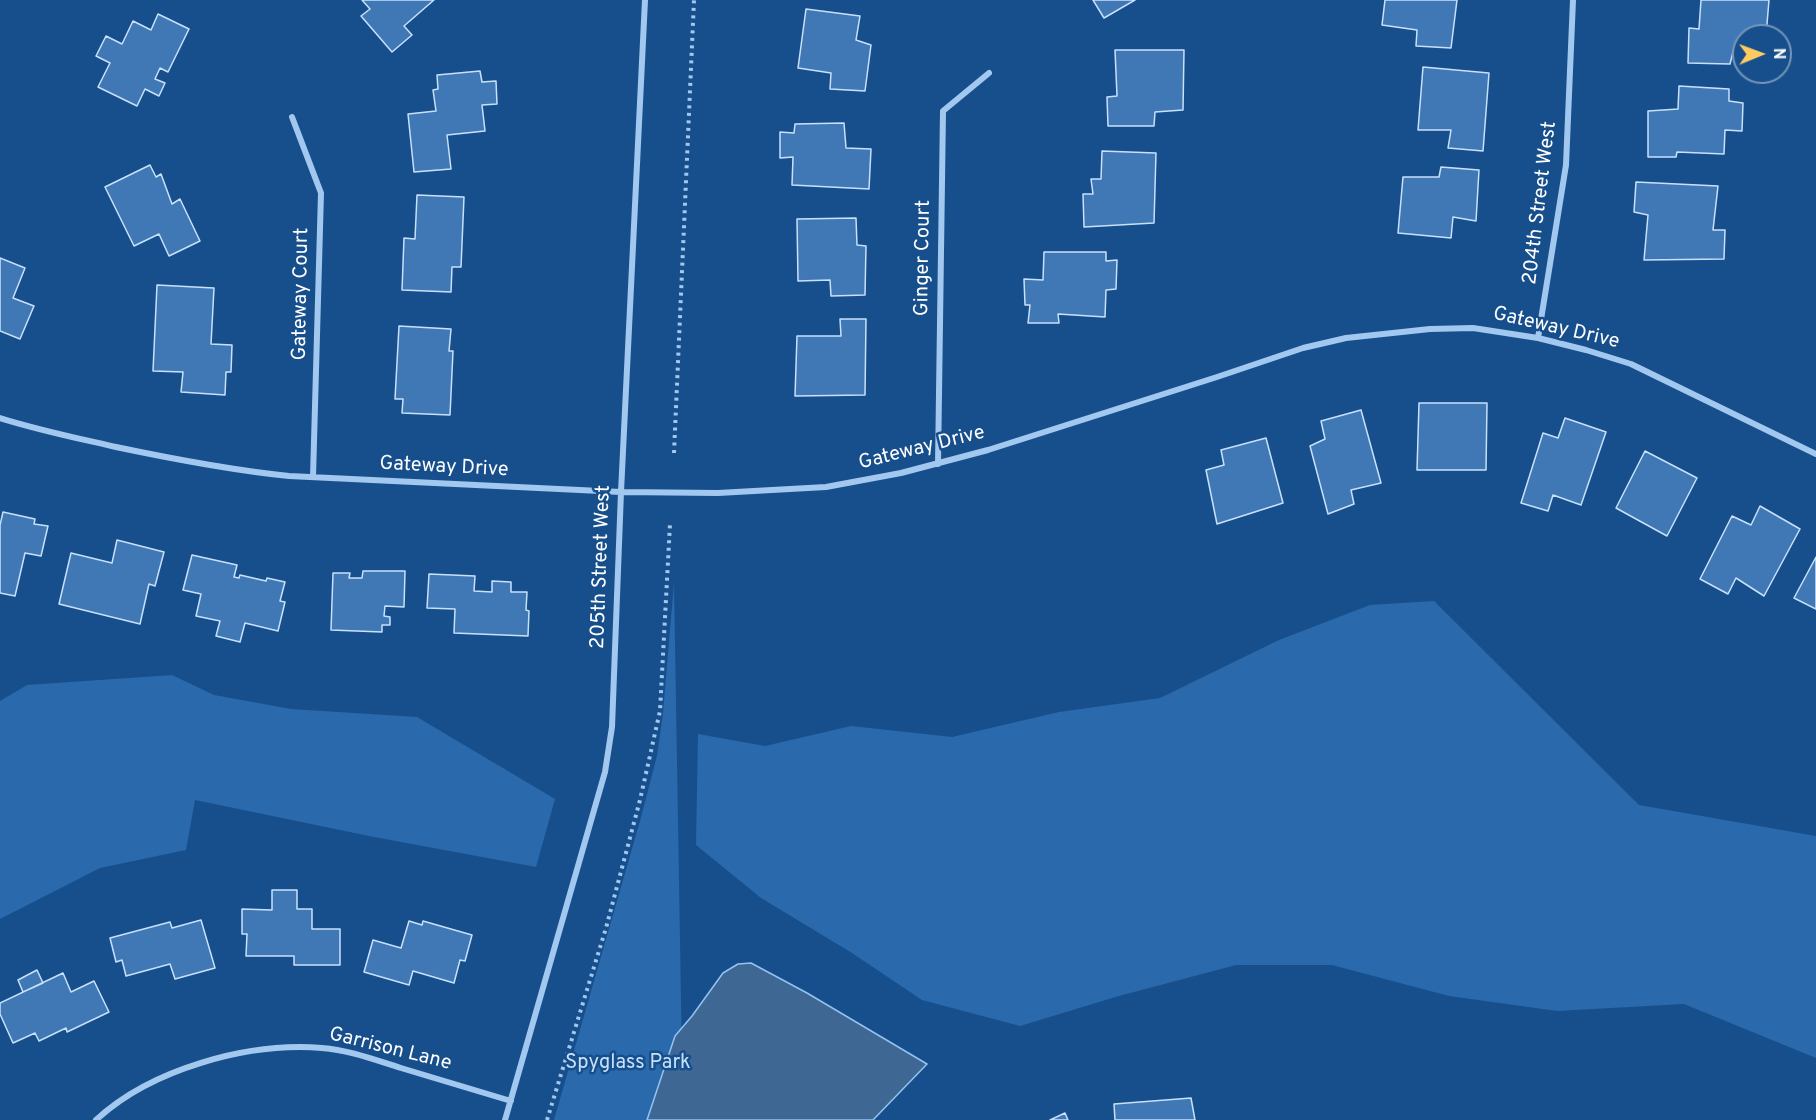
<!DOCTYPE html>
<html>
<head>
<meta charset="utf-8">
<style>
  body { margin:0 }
  #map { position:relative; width:1816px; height:1120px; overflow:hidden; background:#174f8c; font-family:Overpass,sans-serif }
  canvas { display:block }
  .north { position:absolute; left:1732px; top:24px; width:60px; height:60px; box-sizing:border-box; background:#174f8c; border:2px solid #7495ba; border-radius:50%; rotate:89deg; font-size:16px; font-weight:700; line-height:24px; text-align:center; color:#fff }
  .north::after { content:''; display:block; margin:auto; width:21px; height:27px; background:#ffcb60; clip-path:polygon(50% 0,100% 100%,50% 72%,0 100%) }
</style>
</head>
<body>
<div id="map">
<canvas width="1816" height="1120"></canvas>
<div class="north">N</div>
</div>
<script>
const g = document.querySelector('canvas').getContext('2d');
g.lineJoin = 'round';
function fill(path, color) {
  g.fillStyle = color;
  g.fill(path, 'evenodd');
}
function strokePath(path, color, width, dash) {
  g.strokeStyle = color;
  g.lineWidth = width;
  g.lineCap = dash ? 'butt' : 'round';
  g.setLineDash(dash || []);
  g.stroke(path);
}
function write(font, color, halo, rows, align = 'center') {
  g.font = font + ' Overpass,sans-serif';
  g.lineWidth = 5;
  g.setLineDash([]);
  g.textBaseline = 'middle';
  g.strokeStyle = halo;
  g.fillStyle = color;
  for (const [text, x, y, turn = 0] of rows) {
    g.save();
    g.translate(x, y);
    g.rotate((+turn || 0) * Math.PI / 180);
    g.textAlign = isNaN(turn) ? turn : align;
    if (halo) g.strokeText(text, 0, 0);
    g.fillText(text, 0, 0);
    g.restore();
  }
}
const green = new Path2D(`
  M674,583L683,1120H554L640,821L657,756L663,713Z
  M1434,601L1639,805L1816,836V1058L1684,1004L1557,1011L1449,996L1332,965H1236L1119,996L1020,1026L922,1000L852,953L761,898L696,845L698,734L765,746L851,726L952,737L1059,712L1160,698L1279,640L1370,605Z
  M172,675L214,695L291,709L417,717L555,799L536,867L374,837L195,800L186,850L100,868L0,919V701L27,685Z`);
const water = new Path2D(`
  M751,963L807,993L927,1064L873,1120H647L675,1036L692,1016L723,973L738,964Z`);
const building = new Path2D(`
  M362,0H434L404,26L412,35L392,52L361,16L370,9Z
  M1093,0H1135L1104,18Z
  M1385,0H1457L1451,48L1416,46L1417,30L1382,25Z
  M1701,0H1769L1766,36H1744V49L1734,48L1730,64L1688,63L1689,28L1699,29Z
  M806,9L860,16L856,40L871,45L865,91L830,89L831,73L798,68Z
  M158,14L189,29L168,72L160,68L155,79L165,83L159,96L145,89L137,106L98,87L110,63L96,56L106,36L122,44L133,21L151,30Z
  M1115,50H1184L1183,110L1155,112L1154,126H1108L1107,97L1117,96Z
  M1423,67L1489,73L1483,151L1448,148L1451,130H1418Z
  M480,71L482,82L496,81L497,104L482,105L485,131L447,135L451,169L414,172L408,114L436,111L433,90L438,89L437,75Z
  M1679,86L1729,89V101L1743,103L1742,131L1725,130L1724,154L1677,152L1676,157H1648V111L1678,109Z
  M844,123L846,148L871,149L869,189L792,185L793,157L780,158V132L794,133L795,124Z
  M1102,151L1156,153L1154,223L1084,227L1083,194H1093L1091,179H1101Z
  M150,165L156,177L161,174L172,204L180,199L200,241L169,256L159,234L134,246L105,187Z
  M1441,167L1479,170L1476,221L1453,217L1451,238L1398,233L1403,177H1439Z
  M1636,182L1718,186L1713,230H1725L1724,259L1644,260L1648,215L1634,212Z
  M417,195L464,197L461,267H452L451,292L402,290L404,238L415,239Z
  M856,218L857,245L866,246L865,295L831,296L830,280L798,281L797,219Z
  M1044,252H1106V261L1117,260L1116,289L1106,290L1105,317L1058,314L1059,323H1028L1030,305H1025L1024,279L1043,280Z
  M0,258L25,268L13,298L34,306L20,339L0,331Z
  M157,285L214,288L211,344L232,345L231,372H226L225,395L181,392L183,372L153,371Z
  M840,319H866L865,395L795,396L797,336H841Z
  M399,326L451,329L449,351H453L450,415L402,413L403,399H395Z
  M1419,403H1487L1486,470H1417Z
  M1361,410L1381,483L1351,490L1354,504L1328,514L1310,446L1325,439L1321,421Z
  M1565,418L1606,432L1581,505L1553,495L1548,511L1521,503L1543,433L1558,438Z
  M1266,438L1283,503L1217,524L1206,470L1224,465L1221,450Z
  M1645,451L1697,478L1667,536L1616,508Z
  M1760,506L1800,529L1764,596L1736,578L1728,594L1700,579L1732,516L1751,525Z
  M3,512L35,519L34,524L48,526L41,556L25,553L15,596L0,593V525Z
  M117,540L164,552L155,586L149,584L140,624L59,604L71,553L112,563Z
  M192,555L237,565L234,577L239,578L240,575L266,581L267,578L285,582L280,601L285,602L278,631L245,623L240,642L216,636L220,621L196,616L201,594L183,590Z
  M1816,557V609L1794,598Z
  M363,571H405L404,607L385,606L384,616L390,617V625H382V632L331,630L333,573H350L349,578H362Z
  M429,574L475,576L474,591L492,592V581L511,582V592H527L526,610L529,611L528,636L454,633L455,609L427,608Z
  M272,890H297V909H312V929H340V965H294V956H246L247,934H242V909L272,910Z
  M201,920L215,968L175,979L170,964L126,976L122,960L116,962L110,938L170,922L172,928Z
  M409,921L422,925L423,921L472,935L465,961L460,960L454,983L413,971L409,985L364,972L373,940L401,948Z
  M37,970L43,983L23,992L18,980Z
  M63,973L71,992L94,981L109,1012L67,1032L66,1028L39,1041L35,1033L13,1043L0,1014V1003Z
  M1191,1098L1195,1120H1115L1114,1104Z
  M1065,1113L1068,1120H1050Z`);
const path = new Path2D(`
  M674,453L694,0
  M547,1120L606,928L640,800L660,711L670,524`);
const minor = new Path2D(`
  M292,117L321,193L313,477
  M1538,338L1566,165L1573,0
  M0,418C38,430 77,438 116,447C173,459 230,470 289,476L621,492L718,493L826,487L901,473L988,450L1217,377L1303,348L1346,338L1430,329L1473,328L1538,338L1586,350L1631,364L1816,454
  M938,464L943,111L989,73
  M96,1120C151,1069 248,1042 322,1048C349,1050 375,1060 401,1068C438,1079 474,1090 511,1101
  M505,1120L605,772L612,727L621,492L645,0`);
const streetNames = [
  ["204th Street West",1541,203,-83],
  ["Ginger Court",924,258,-89],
  ["Gateway Court",302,294,-89],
  ["Gateway Drive",1556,329,13],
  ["Gateway Drive",922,449,-14],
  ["Gateway Drive",444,468,3],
  ["205th Street West",602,567,-88],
  ["Garrison Lane",390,1050,14]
];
const parkNames = [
  ["Spyglass Park",628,1064]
];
fill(green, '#2a69ab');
fill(water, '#3f6794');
strokePath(water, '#94c3f1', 1.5);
fill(building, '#4078b5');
strokePath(building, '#c8e1fb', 1.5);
strokePath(path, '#a2c8ef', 4, [3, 4.5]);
strokePath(minor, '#a2c8ef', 6);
write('20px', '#fff', '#174f8c', streetNames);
write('20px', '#c8e1fb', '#174f8c', parkNames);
</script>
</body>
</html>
